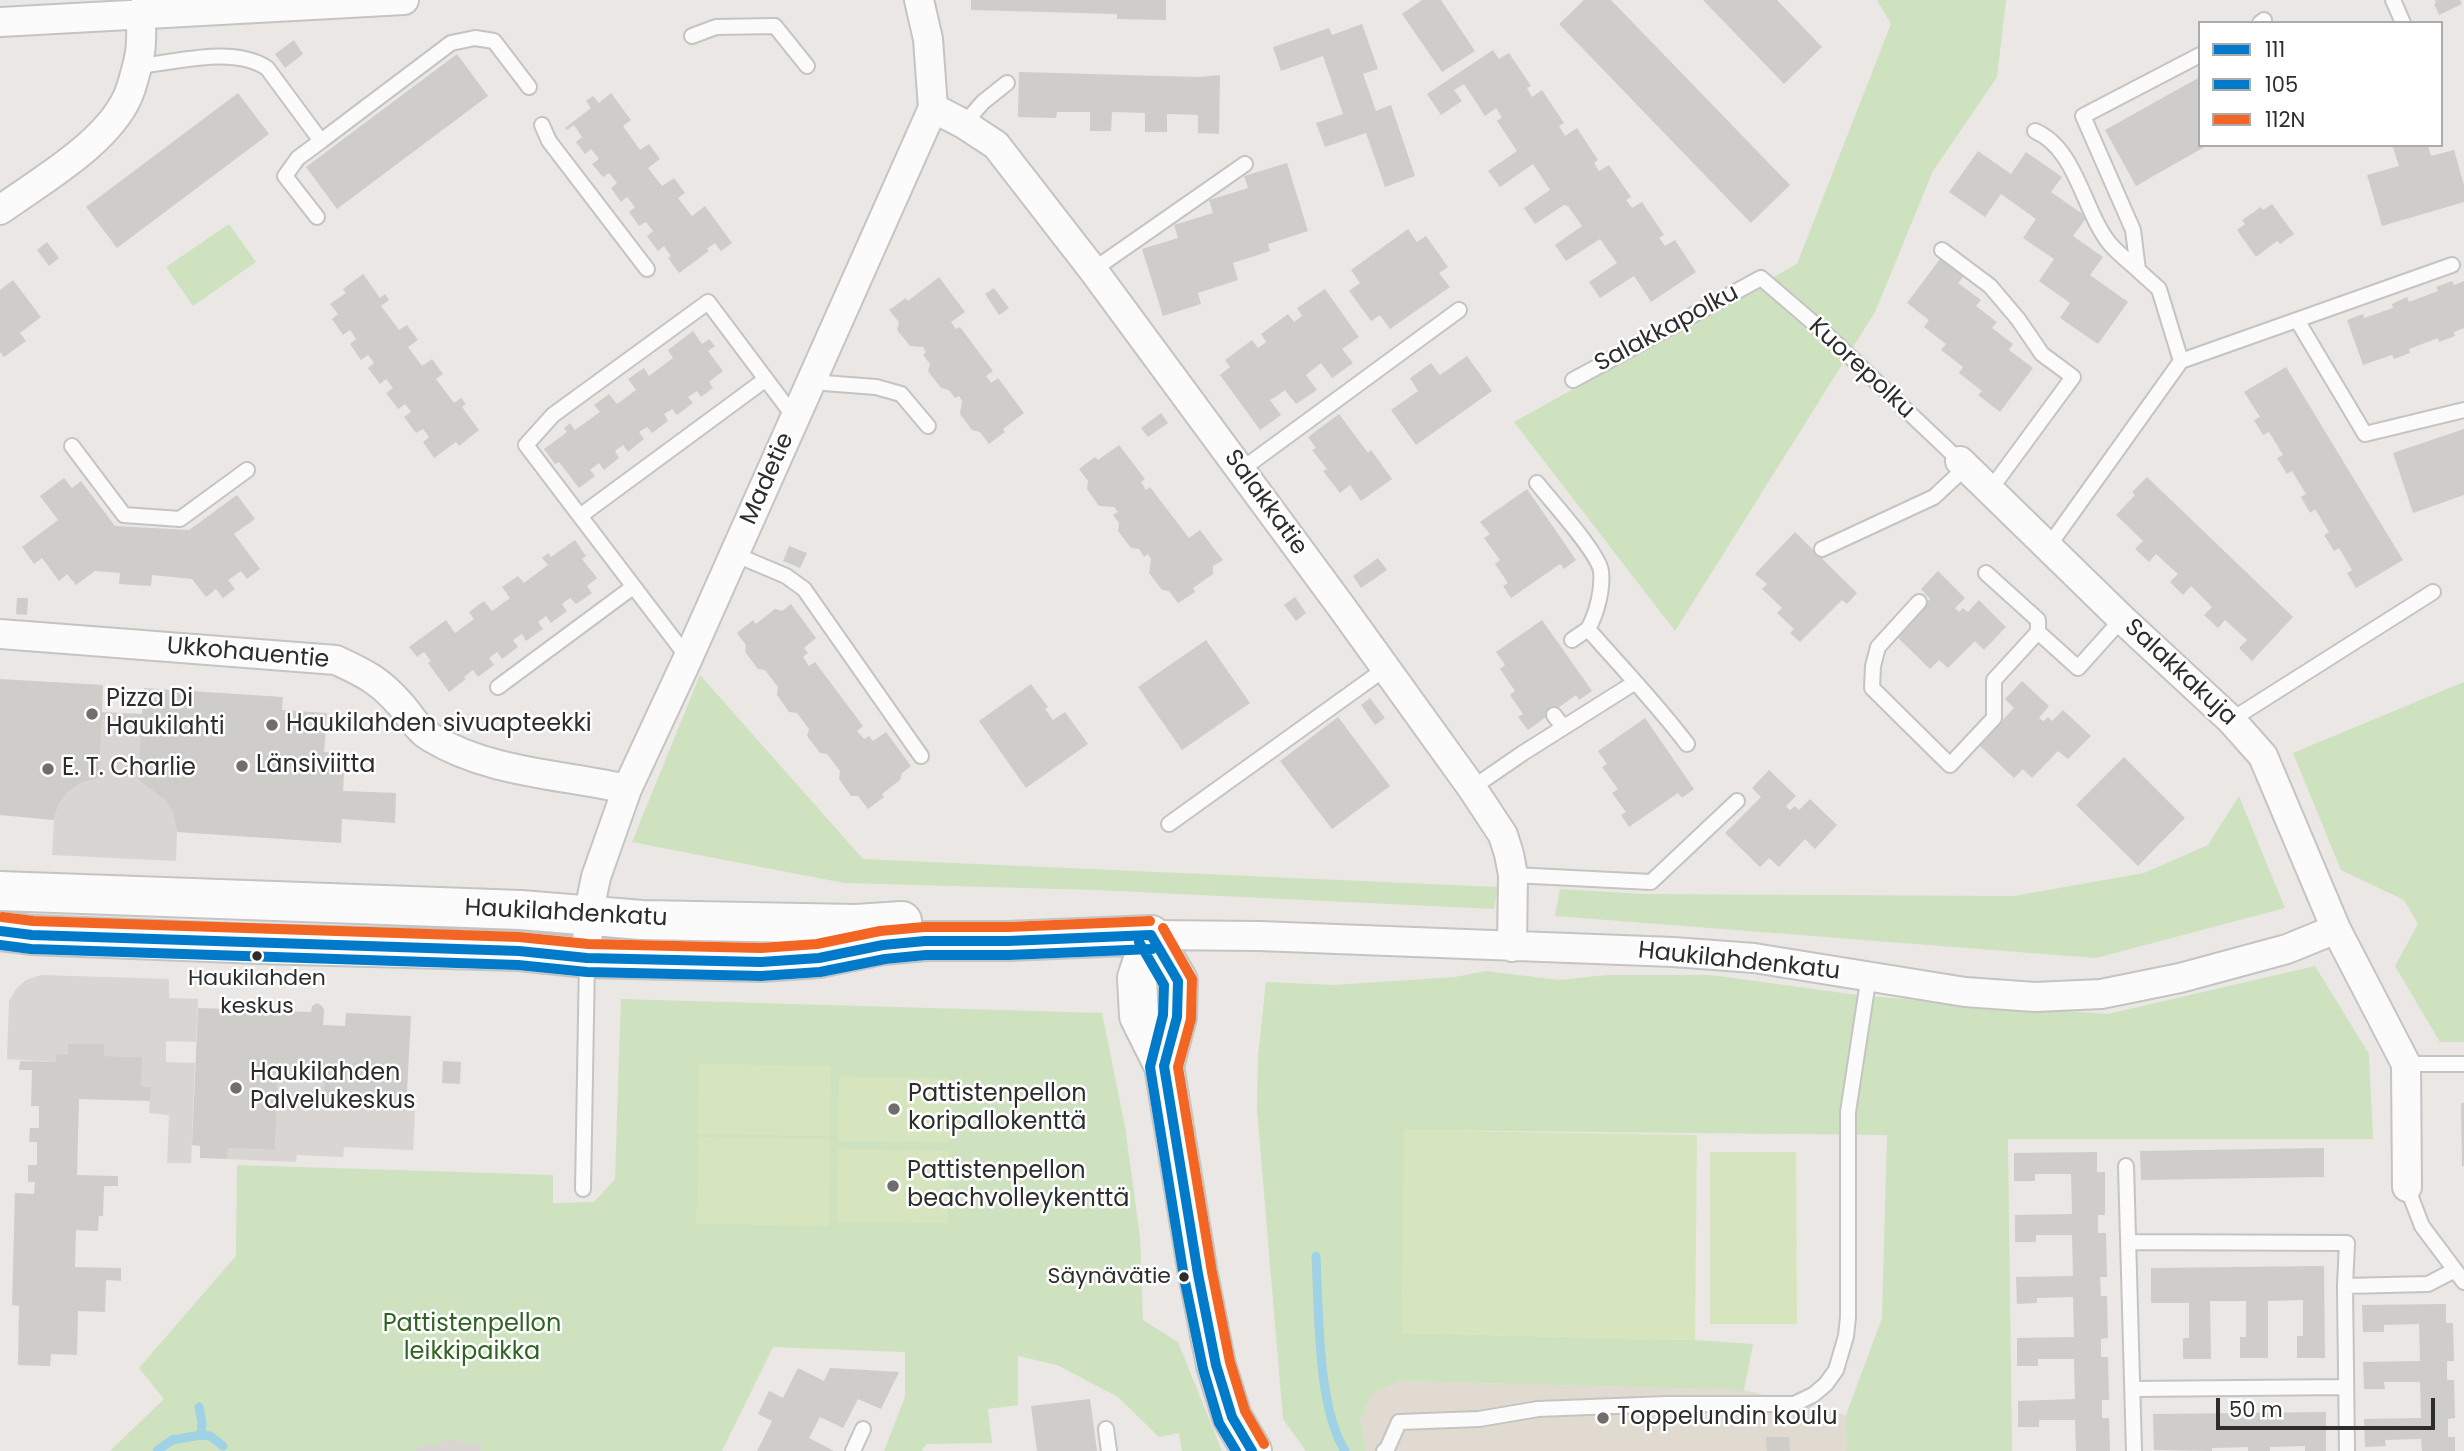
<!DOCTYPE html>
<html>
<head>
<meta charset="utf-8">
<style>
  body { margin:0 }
  #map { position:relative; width:2464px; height:1451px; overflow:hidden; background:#eae7e4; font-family:Poppins,sans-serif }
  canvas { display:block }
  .legend { position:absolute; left:2198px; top:21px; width:245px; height:126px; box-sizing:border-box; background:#fff; border:2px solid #ababab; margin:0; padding:9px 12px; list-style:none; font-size:21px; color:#2d2d2d }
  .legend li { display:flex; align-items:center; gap:14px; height:35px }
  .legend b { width:35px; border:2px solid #ababab }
  .scale { position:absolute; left:2216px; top:1398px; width:219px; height:32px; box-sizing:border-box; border:4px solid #2d2d2d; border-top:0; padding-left:9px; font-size:21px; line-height:24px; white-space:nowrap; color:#2d2d2d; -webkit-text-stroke:5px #fff; paint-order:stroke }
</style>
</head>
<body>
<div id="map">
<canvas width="2464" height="1451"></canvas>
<ul class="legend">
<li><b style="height:9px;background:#007ac9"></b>111</li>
<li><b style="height:9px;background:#007ac9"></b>105</li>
<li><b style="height:9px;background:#f26522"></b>112N</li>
</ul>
<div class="scale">50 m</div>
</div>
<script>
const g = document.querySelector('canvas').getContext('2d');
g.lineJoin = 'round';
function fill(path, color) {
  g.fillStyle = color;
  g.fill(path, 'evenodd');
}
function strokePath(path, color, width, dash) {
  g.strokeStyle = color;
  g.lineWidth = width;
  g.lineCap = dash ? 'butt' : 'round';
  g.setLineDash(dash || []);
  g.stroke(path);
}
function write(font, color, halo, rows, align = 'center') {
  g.font = font + ' Poppins,sans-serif';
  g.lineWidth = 5;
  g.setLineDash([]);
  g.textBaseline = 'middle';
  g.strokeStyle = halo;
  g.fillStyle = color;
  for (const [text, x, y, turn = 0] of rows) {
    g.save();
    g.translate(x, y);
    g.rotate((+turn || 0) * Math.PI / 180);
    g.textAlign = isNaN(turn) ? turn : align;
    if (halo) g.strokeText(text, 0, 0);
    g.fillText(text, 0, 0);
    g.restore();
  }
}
const education = new Path2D(`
  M1401,1381L1744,1390L1846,1415L1847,1451H1366L1360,1421L1372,1394Z`);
const green = new Path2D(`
  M1877,0H2006L1997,77L1933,171L1875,312L1675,631L1514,422L1797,264L1891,24Z
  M229,224L256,262L193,306L166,267Z
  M700,675L863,859L1498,887L1494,909L1096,890L844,883L632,842Z
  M2464,682V1042H2440L2395,966L2418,924L2404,900L2341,870L2293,753Z
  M2239,796L2285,908L2096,958L1555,916L1560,889L1642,894L2014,896L2144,873L2208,845Z
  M2315,966L2369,1054L2373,1139H2008L2012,1451H1847L1846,1415L1882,1318L1887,1135L1405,1130L1402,1333L1695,1340L1753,1344L1744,1390L1401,1381L1372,1394L1360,1421L1366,1451H1306L1283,1419L1257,1110L1258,1056L1266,982L1334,985L1455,977L1486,971L1559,980L1607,975H1711L1865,996L2108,1014Z
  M621,999L1102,1013L1125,1127L1140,1237L1143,1320L1178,1342L1222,1451H1182L1179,1433L1159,1437L1118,1397L1057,1365L1018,1356V1405L988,1409L992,1443L926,1444L922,1451H884L905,1397V1352L773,1347L722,1451H110L164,1399L139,1368L236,1256L237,1165L553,1175V1203L594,1202L615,1179Z`);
const pitch = new Path2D(`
  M699,1064L831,1066L830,1136L698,1134Z
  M839,1077L949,1078V1142L838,1141Z
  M1404,1130L1697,1135L1695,1340L1402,1333Z
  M699,1137L830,1139L829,1226L696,1224Z
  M838,1149L949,1151L948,1223L837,1222Z
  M1710,1152H1796L1797,1324H1710Z`);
const plaza = new Path2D(`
  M102,719L142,721L164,799L173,813L177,832L176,861L52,855L54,820L58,805L68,792L81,783L99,778Z
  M41,975L169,979V998L198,999L196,1042L166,1041V1062L195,1063L191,1163H167L169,1115L149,1113L151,1087L141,1086V1057L104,1056V1044H69L68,1055L56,1054V1062L7,1059L9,1001L16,989L26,980Z
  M278,1066L325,1068L323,1108L415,1111L413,1150L344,1147L343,1157L297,1155L296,1162L227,1159L228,1148L275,1150Z
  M444,1439L470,1443L484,1447L480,1451H414L425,1444L438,1446Z`);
const stream = new Path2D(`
  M1316,1256C1319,1311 1317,1406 1345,1451
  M201,1435L210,1436L223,1446
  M157,1451L172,1440L201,1435L202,1423L199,1407`);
const building = new Path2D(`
  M971,0H1166V20L1117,19V14L971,10Z
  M1422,0H1441L1475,51L1442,72L1402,14Z
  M1584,0H1611L1790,185L1751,223L1559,24Z
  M1703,0H1777L1822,47L1784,84Z
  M2435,0H2460L2462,4L2439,15L2434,4L2436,3Z
  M1362,24L1378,69L1363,74L1376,111L1391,105L1415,176L1385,187L1366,133L1325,147L1316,123L1343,114L1323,56L1281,71L1273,47L1329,28L1332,35Z
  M294,40L303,54L285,68L275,54Z
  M1493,50L1499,59L1509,53L1531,86L1527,88L1532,97L1542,90L1564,123L1559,126L1565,136L1577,128L1598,160L1594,163L1599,171L1609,165L1631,197L1626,200L1632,208L1642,202L1664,235L1659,238L1665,246L1675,240L1696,272L1651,302L1634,276L1600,298L1589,282L1617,263L1600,239L1566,261L1555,245L1582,226L1568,206L1564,205L1535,224L1524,208L1550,190L1533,164L1500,187L1488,171L1517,151L1497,121L1502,117L1496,108L1485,116L1464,84L1454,90L1462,101L1441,115L1427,94Z
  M457,54L488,96L337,209L306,167Z
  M1019,72L1198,77L1220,75L1219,134L1198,133V115L1167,114V132H1145V113L1112,112L1111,131H1090V112H1057L1056,118L1018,117Z
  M2200,77V145H2208L2136,186L2105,130Z
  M238,93L269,134L117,248L86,207Z
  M611,93L631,120L623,126L640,150L649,144L660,159L648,168L662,186L674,178L685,193L678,198L692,216L705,206L732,243L721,251L715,243L707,249L709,251L679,273L668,258L671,256L664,246L658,251L647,236L653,231L646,222L639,226L629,212L635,207L627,197L621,202L611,188L617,183L609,173L603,177L592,164L599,159L591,149L585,154L576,142L582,137L574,125L567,130L565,128L591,108L586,101L593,96L599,103Z
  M2392,145H2428L2431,156L2454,150L2464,185V202L2382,226L2367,175L2399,166Z
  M1978,151L2011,174L2026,152L2062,177L2051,192L2087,217L2073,236L2103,257L2090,275L2128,302L2098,344L2060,318L2070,303L2039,281L2054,259L2023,238L2036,219L2001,194L1985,217L1949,192Z
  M1287,163L1308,231L1268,244L1270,251L1233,263L1238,280L1198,293L1201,304L1163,316L1142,249L1178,238L1174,225L1213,213L1209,200L1248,188L1244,176Z
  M2272,204L2294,234L2280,244L2277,241L2256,257L2237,230L2245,224L2242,220L2261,207L2263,210Z
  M1408,229L1417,242L1426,236L1448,267L1439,273L1450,287L1390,329L1380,315L1371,321L1349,291L1360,283L1351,270Z
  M47,242L59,258L49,266L37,250Z
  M1940,259L1963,277L1958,283L1981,300L1976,306L1997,322L1992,328L2013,344L2009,350L2033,368L2000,412L1978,395L1982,391L1959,373L1963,367L1941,350L1946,344L1924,327L1929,320L1907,303Z
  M363,274L380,298L385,294L389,300L381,306L399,330L407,325L418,340L408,347L422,366L432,359L443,374L436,379L454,403L461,398L466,404L462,407L479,430L459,446L456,442L434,458L423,442L429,437L423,429L416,433L404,417L411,412L405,404L398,409L386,393L393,388L386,379L380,384L368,368L374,363L368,355L361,360L350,344L356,339L350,330L343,335L332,319L338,314L330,304L346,293L343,289Z
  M939,277L965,312L951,322L956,329L960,327L993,371L986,376L991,383L998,378L1024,413L1003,429L1005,432L989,444L980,432L972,430L960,414L962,401L959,396L955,398L949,390L941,388L928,371L930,364L923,355L926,352L923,347L910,346L897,330L899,322L889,310L906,298L908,301Z
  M13,280L41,317L20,333L26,341L4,357L0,352V290Z
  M2452,281L2454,285L2464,281V328L2454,332L2455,336L2439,342L2438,338L2409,349L2410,353L2394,359L2392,355L2363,365L2347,320L2363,314L2364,318L2393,308L2392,304L2407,297L2409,302L2438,291L2436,287Z
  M994,288L1009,308L999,315L985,294Z
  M1325,289L1359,337L1342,349L1353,363L1332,378L1321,363L1306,375L1317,390L1296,404L1285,390L1275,397L1270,400L1281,415L1260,430L1220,375L1230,367L1225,360L1252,340L1258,348L1266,342L1261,334L1288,314L1294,322L1302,316L1297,308Z
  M693,331L702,344L709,339L715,346L708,351L723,371L709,382L713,388L701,397L697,391L688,397L693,403L677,415L672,409L664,414L668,421L652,433L647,427L639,432L644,439L628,452L623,445L615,451L619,458L604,470L599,463L590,470L595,476L579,488L559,462L555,464L544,449L567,432L564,428L570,423L575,430L600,412L594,405L609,394L617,404L636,390L628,379L644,368L649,376L673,358L668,350Z
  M1467,356L1492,391L1416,445L1391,410L1418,391L1410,378L1431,363L1440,375Z
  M2286,367L2403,560L2356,588L2347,573L2352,570L2339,548L2334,551L2324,535L2329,532L2315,509L2310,513L2301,497L2306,494L2292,471L2287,474L2277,458L2283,455L2269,432L2263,435L2254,420L2260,417L2244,392Z
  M1161,413L1168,423L1148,437L1141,428Z
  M1339,414L1368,453L1371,450L1392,479L1361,501L1350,485L1340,493L1323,471L1327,469L1312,450L1316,448L1308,437Z
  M2464,429V495L2413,513L2393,453Z
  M1119,445L1145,479L1141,482L1146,490L1150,487L1189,538L1200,530L1223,560L1213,566V574L1193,588L1195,592L1178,603L1169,591L1162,590L1149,573L1151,559L1148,554L1144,557L1139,549L1131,548L1118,531L1119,523L1113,515L1118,512L1114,507L1099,506L1087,489L1088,481L1079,469L1095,457L1098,460Z
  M2147,477L2293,617L2252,661L2239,648L2247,640L2225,620L2218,628L2204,615L2212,607L2191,586L2183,595L2170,582L2178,574L2156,554L2149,562L2135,549L2143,541L2116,515L2135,495L2132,492Z
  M64,478L72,488L81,481L115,526L189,530L237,495L255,519L234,534L260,569L247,579L241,571L228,580L235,589L223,598L216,589L206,597L192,579L152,575L151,586L119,584L120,573L95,571L76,585L67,574L59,581L42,558L34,564L22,547L58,520L40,496Z
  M1527,489L1576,560L1564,569L1560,564L1511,598L1503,586L1508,583L1495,564L1500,560L1484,538L1490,534L1480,522Z
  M1795,532L1857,593L1847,604L1842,600L1800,642L1790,633L1794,629L1777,613L1782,608L1762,589L1767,584L1755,574Z
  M575,540L586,556L582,559L597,578L587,586L592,593L576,604L570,598L562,604L567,611L551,623L546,616L538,622L543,629L526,641L522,634L513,640L518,647L502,659L497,652L489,658L494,665L478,677L473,670L464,677L466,679L449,692L428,663L431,661L424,652L417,657L409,647L446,620L455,633L474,619L469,612L484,601L492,611L510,598L502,587L518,576L524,583L548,565L542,558L548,553L551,557Z
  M789,546L807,553L800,568L783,561Z
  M1378,558L1387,570L1361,588L1353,576Z
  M1938,571L1965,598L1955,608L1959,612L1963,608L1968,612L1979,600L2006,627L1984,650L1975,641L1948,668L1939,660L1930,669L1895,635L1930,599L1921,589Z
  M1295,597L1306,613L1296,621L1284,605Z
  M17,598H28L27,615L16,614Z
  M791,604L816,638L804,648L808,653L803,657L809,666L815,662L863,726L857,731L864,739L869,736L873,741L886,732L911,766L902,773L900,780L882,794L884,797L868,809L858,796H851L839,779L840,771L827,754L820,753L807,736L809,729L797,713L789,712L777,695L778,687L765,670L758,669L745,652L746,645L737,633L753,620L756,624L775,609L782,611Z
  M1542,620L1592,691L1579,700L1576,695L1528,730L1518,717L1523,714L1510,695L1515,691L1500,669L1505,665L1496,652Z
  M1206,640L1250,703L1182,750L1138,687Z
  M0,679L103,685L102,712L142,714L144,688L283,697L282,710L327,713L324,752L345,753L343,791L396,793L395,823L342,819L341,843L177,832L173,813L164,799L138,779L142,721L102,719L99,778L81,783L68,792L58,805L54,820L0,815Z
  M2022,681L2049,706L2039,718L2043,721L2048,717L2052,721L2063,710L2091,736L2068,759L2058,751L2032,778L2023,769L2014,778L1979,745L2014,708L2005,699Z
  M1031,684L1048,707L1045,709L1053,720L1065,712L1088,744L1026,788L979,721Z
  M1370,698L1385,718L1375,725L1361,705Z
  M1338,717L1390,786L1332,829L1280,761Z
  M1645,718L1694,789L1682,798L1678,793L1629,827L1621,815L1626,812L1612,793L1618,789L1602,767L1607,764L1598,751Z
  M2124,757L2185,818L2138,866L2076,805Z
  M1769,770L1796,796L1786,806L1790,810L1795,806L1799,810L1810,799L1837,825L1815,849L1805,839L1779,867L1769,858L1760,867L1725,833L1761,797L1752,788Z
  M317,1003L322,1006L324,1010L323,1025L345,1026L346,1013L411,1016L406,1111L323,1108L325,1068L278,1066L275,1150L228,1148L227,1159L200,1158V1146L192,1145L198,1008L311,1012L312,1006Z
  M68,1044H104V1056L142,1057L141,1086L151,1087L150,1101L79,1099L77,1175L118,1176V1186H104L103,1216H99L98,1231L76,1230L75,1267L121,1268V1281L106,1280L105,1312L78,1311L77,1355L51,1354L50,1366L18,1365L19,1306L12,1305L15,1193L34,1194L35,1182H28V1165H37V1142H29L30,1128H39V1106H31L32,1070H19L20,1061L56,1062V1054L68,1055Z
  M443,1061L461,1062L460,1084L442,1083Z
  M2461,1103H2464V1166H2462Z
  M2324,1148V1177L2141,1180L2140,1151Z
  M2097,1152V1172H2105V1215H2098V1233H2106L2107,1277H2100L2101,1296H2107L2108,1338L2101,1339V1357H2108L2109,1400H2102V1418H2109L2110,1451H2076L2075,1420H2039V1427H2018V1401L2075,1399L2074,1359H2038V1366H2017V1338L2074,1337L2073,1297L2037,1298V1303L2017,1304L2016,1277L2073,1276L2072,1235H2036V1242H2015V1215L2072,1214L2071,1174H2035V1181H2014V1153Z
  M2324,1266L2325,1358H2297V1336H2303V1300L2268,1301V1358H2240V1337H2246V1301H2210L2211,1359H2183V1338H2189V1303H2151V1268Z
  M2446,1304V1323H2453L2454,1361H2447V1380H2454L2455,1418L2448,1419V1437H2455V1451H2422L2421,1439L2385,1440L2386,1446L2365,1447L2364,1419L2421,1418L2420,1382H2384L2385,1389H2364L2363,1362L2420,1361L2419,1324L2384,1325V1332H2363L2362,1305Z
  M798,1368L824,1381L830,1368L899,1372L881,1409L858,1399L843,1428L820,1417L809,1438L834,1451H757L772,1421L758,1414L769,1391L783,1398Z
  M1090,1399L1097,1451H1037L1031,1406Z
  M2326,1412V1451H2305V1446L2270,1447V1451H2248V1447L2212,1448V1451L2154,1450L2153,1414Z
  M1766,1437H1789L1790,1451H1767Z`);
const service = new Path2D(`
  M2393,0L2403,23
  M2260,23L2264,20
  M692,36L716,27L775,26L807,66
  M137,66C176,63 232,45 267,68L321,141L451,43L475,38L494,41L529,87
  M964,124L983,102L1007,83
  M542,125L549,141L647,269
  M2035,131C2077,149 2083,211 2110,244C2118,253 2129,262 2138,270
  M317,217L285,176L298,158L321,141
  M1942,250L1990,286L2018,319L2042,354L2073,377L1990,490
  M1093,270L1245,164
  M2297,320L2365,434L2464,410
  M2181,361L2452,265
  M1573,380L1761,278L1824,332L1960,461
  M811,382L876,387L901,394L928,426
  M72,446L124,515L180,519L247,470
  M1241,470L1459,310
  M1537,483C1551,501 1598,552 1601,571C1603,589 1597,613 1588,629C1621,667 1657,704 1687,744
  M580,516L766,379
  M2048,547L2181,361L2159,289L2138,270L2133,230L2083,116L2200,55
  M1822,549L1934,497L1966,467
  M734,554L786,576L804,589L921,756
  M1986,573L2038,620V632L2078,668L2122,619
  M1919,602L1878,647L1873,666L1872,688L1950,765L1994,718V680L2038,632
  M1572,640L1588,629
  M688,658L526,445L553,415L708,302L795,418
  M498,687L633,587
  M1554,715L1563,727
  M2231,720L2433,592
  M1472,788L1523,753L1634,683
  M1169,824L1386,668
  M1513,875L1651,882L1737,801
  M2406,1064H2464
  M2126,1166L2134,1451
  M2407,1187L2422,1226L2464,1282
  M583,1189L587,960
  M2129,1242L2347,1243L2345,1286L2347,1451
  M2345,1286L2428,1284L2455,1270
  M2133,1389L2346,1387
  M1106,1429L1109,1451
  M853,1451L863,1429
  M1384,1451L1387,1449L1399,1422L1479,1419L1538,1409L1667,1404H1794L1813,1395L1826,1384L1836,1370L1846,1336L1848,1317V1112L1869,975`);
const minor = new Path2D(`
  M0,22L404,0
  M933,108L964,124L996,145L1093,270L1343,609L1472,788L1503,835L1509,854L1513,875L1512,947
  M0,210C42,180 115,139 131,88C135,74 141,57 141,41C142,22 139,18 147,0
  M1960,461L2122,619L2231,720L2263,756L2336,929L2406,1064L2407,1187
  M0,634L336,660C366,674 379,680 401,705C410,715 418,730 430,737C489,773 560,774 627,789
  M1151,935L1259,936L1673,952L1754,958L1965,992L2035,997L2101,994L2180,978L2287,949L2336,929
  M587,958L588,916L596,877L627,789L688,658L933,108L928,39L919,0`);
const secondary = new Path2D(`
  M0,891L521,910L642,920L856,924L902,921
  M0,931L32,935L259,944L519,951L587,958L761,962L819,958L883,945L925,941H1008L1151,935
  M1151,935L1137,978L1139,1016L1164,1066L1198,1274L1216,1365L1232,1417L1252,1451
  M1151,935L1178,981L1177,1017L1164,1066`);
const bus1 = new Path2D(`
  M0,931L32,935L519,951L587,958L761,962L819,958L883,945L925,941H1008L1151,935
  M1151,935L1178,981L1177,1017L1164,1066L1198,1274L1216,1365L1232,1417L1252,1451`);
const bus2 = new Path2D(`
  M1139,942L1164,985L1163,1015L1150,1067L1184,1277L1203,1369L1219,1423L1236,1451
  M0,945L31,949L518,965L587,972L761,976L820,972L885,959L926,955H1009L1152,949`);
const bus3 = new Path2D(`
  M2,917L33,921L519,937L588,944L761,948L817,944L880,931L924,927H1008L1150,921
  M1163,928L1192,979L1191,1019L1178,1067L1212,1272L1230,1362L1245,1411L1264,1444`);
const markers = [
  [92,714,7,"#6f6e6d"],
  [272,725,7,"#6f6e6d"],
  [242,766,7,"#6f6e6d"],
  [48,769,7,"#6f6e6d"],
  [257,956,6,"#2d2d2d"],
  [236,1088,7,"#6f6e6d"],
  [894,1109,7,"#6f6e6d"],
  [893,1186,7,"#6f6e6d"],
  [1184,1277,6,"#2d2d2d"],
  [1603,1418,7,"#6f6e6d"]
];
const busNames = [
  ["Haukilahden",257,979],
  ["keskus",257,1007],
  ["Säynävätie",1171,1277,"right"]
];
const streetNames = [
  ["Salakkapolku",1667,329,-28],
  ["Kuorepolku",1861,369,43],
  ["Madetie",768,479,-66],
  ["Salakkatie",1265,503,54],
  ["Ukkohauentie",248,654,5],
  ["Salakkakuja",2180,673,43],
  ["Haukilahdenkatu",566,914,3],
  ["Haukilahdenkatu",1739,962,6]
];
const poiNames = [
  ["Pizza Di",106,700],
  ["Haukilahti",106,728],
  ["Haukilahden sivuapteekki",286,725],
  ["Länsiviitta",256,766],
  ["E. T. Charlie",62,769],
  ["Haukilahden",250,1074],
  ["Palvelukeskus",250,1102],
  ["Pattistenpellon",908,1095],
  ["koripallokenttä",908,1123],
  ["Pattistenpellon",907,1172],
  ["beachvolleykenttä",907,1200],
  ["Toppelundin koulu",1617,1418]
];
const parkNames = [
  ["Pattistenpellon",472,1325],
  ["leikkipaikka",472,1353]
];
fill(education, '#e0dad1');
fill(green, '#cee2c0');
fill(pitch, '#d7e5bf');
fill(plaza, '#d8d5d2');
strokePath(stream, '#9fd2e4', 9);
fill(building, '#cfcdca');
strokePath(service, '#c4c4c3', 18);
strokePath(minor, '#c4c4c3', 32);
strokePath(secondary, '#c4c4c3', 42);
strokePath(service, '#fcfbfb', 14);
strokePath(minor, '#fcfbfb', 28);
strokePath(secondary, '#fcfbfb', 38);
strokePath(bus1, '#007ac9', 10);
strokePath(bus2, '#007ac9', 10);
strokePath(bus3, '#f26522', 10);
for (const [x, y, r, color] of markers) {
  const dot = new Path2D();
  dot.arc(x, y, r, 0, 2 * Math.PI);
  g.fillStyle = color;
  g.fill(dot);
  strokePath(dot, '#fff', 2.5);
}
write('22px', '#2d2d2d', '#fff', busNames);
write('24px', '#2d2d2d', '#fff', streetNames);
write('24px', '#2d2d2d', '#fff', poiNames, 'left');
write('24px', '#306422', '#fff', parkNames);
</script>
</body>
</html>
